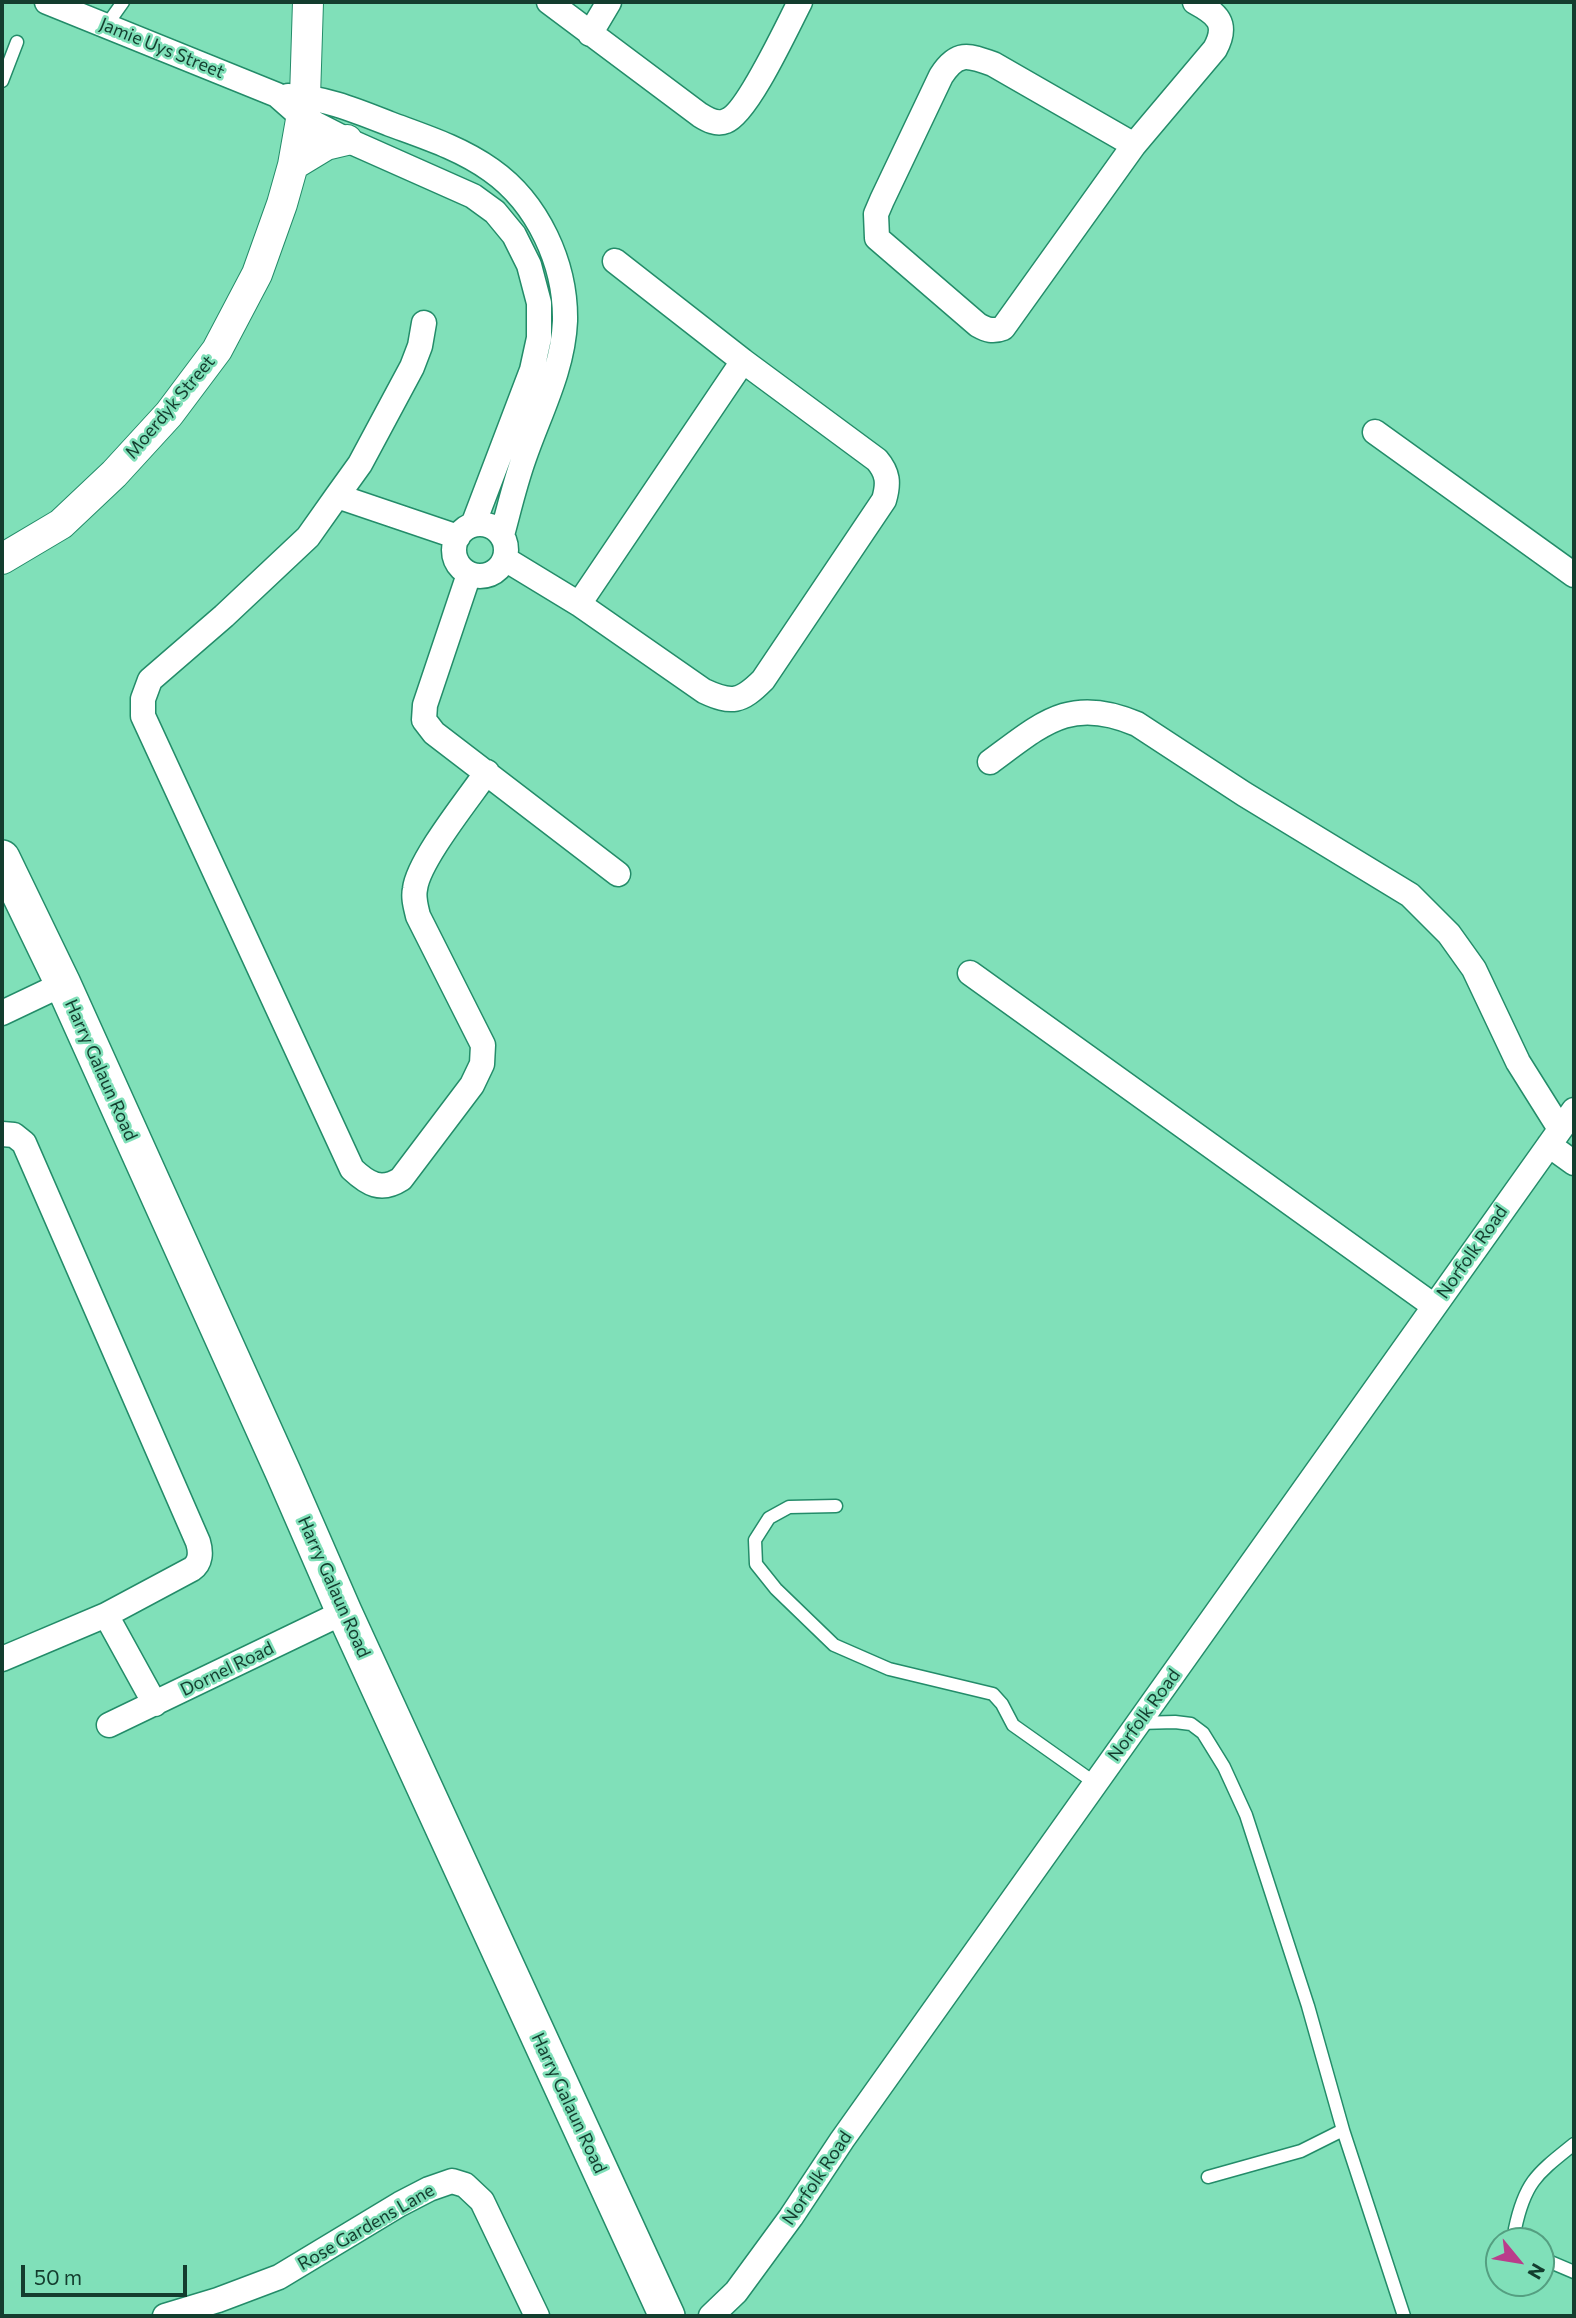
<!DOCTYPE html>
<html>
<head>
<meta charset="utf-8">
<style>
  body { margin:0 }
  #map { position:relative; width:1576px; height:2318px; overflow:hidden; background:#80e0b9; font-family:Commissioner,sans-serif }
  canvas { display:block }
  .frame { position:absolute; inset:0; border:4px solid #133d2e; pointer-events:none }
  .north { position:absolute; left:1485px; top:2227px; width:70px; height:70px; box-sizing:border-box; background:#80e0b9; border:2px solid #549f81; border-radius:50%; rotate:120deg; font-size:19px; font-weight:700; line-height:28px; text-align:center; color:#133d2e }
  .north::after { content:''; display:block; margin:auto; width:24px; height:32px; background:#ba3d8b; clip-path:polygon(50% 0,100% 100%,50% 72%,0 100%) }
  .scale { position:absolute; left:21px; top:2265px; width:166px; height:32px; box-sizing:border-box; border:4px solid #133d2e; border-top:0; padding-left:9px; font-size:21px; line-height:24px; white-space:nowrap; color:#133d2e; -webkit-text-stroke:5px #80e0b9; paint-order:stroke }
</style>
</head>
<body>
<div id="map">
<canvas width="1576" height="2318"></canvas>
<div class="frame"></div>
<div class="north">N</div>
<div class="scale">50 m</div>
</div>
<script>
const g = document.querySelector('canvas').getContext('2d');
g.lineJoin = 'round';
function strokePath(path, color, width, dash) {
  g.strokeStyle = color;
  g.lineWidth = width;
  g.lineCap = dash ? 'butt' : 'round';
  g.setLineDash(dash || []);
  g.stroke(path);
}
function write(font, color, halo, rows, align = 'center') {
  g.font = font + ' Commissioner,sans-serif';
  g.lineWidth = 5;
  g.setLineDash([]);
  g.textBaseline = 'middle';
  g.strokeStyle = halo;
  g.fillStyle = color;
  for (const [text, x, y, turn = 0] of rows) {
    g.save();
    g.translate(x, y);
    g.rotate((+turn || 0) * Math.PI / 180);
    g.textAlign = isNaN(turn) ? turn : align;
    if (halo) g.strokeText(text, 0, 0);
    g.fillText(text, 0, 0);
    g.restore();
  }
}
const service = new Path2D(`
  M106,26L123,2
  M2,81L17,42
  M836,1506L789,1507L769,1518L755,1540L756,1564L776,1589L834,1645L889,1669L993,1694L1002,1704L1013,1725L1095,1783
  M1139,1723L1175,1722L1191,1724L1203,1733L1224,1767L1246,1815L1308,2006L1343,2130L1301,2151L1208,2177
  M1343,2130L1404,2316
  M1522,2241L1515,2229C1525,2181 1538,2173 1574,2144
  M1541,2258L1574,2272`);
const minor = new Path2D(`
  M47,2L277,95L302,117L347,140L473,196L495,212L514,235L529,265L539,303V338L532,370L473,525
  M549,2L700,115C708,120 717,125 726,121C747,114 788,25 800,2
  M590,34L609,2
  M288,96C324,97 357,111 390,124C425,137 460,148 491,170C538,203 566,264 565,321C563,370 539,414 524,458C515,483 509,509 502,535
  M1134,145L993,64C968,55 957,51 941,76L882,200L876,214L877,238L978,325C987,330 993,332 1003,328L1134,145L1215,49C1229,23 1217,14 1195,2
  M424,323L420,346L412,367L360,464L337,496L308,537L224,616L150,680L143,699V716L352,1169C368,1184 381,1192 401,1179L472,1085L482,1064L483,1045L418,916C416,907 413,898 415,889C418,861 469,798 487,772
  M1375,432L1574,575
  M337,496L458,537
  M454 550a26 26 0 1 1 52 0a26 26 0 1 1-52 0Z
  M505,559L579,604L704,691C732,704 741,702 763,680L884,500C889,483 888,473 877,460L743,361L615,261
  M469,574L425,705L424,720L434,733L618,874
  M579,604L743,361
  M990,762C1042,724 1070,695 1137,724L1244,794L1410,895L1449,934L1474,969L1518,1062L1560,1129
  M970,973L1434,1306
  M2,1013L63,984
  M2,1134L14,1135L24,1143L198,1542C201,1552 201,1563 192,1569L106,1615L2,1659
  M1549,1145L1574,1163
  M106,1615L155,1704
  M109,1725L344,1612
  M165,2316L218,2300L279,2277L400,2204L429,2189L452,2181L465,2185L482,2201L537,2316
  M711,2316L736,2292L791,2217L842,2140L1574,1110`);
const tertiary = new Path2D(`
  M293,165L326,145L347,140
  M2,559L61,524L114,474L169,414L217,350L257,274L282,204L293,165L305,97L308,2`);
const secondary = new Path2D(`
  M2,858L63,984L283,1472L344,1612L667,2316`);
const streetNames = [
  ["Jamie Uys Street",162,48,22],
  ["Moerdyk Street",170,407,-50],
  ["Harry Galaun Road",101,1070,66],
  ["Norfolk Road",1472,1252,-55],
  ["Harry Galaun Road",334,1587,66],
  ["Dornel Road",227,1669,-26],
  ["Norfolk Road",1144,1715,-54],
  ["Harry Galaun Road",569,2103,65],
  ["Norfolk Road",817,2178,-56],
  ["Rose Gardens Lane",366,2227,-30]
];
strokePath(service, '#238c69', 15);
strokePath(minor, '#238c69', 27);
strokePath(tertiary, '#238c69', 32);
strokePath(secondary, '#238c69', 38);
strokePath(service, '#fff', 12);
strokePath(minor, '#fff', 24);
strokePath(tertiary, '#fff', 30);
strokePath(secondary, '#fff', 35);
write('18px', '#133d2e', '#80e0b9', streetNames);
</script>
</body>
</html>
